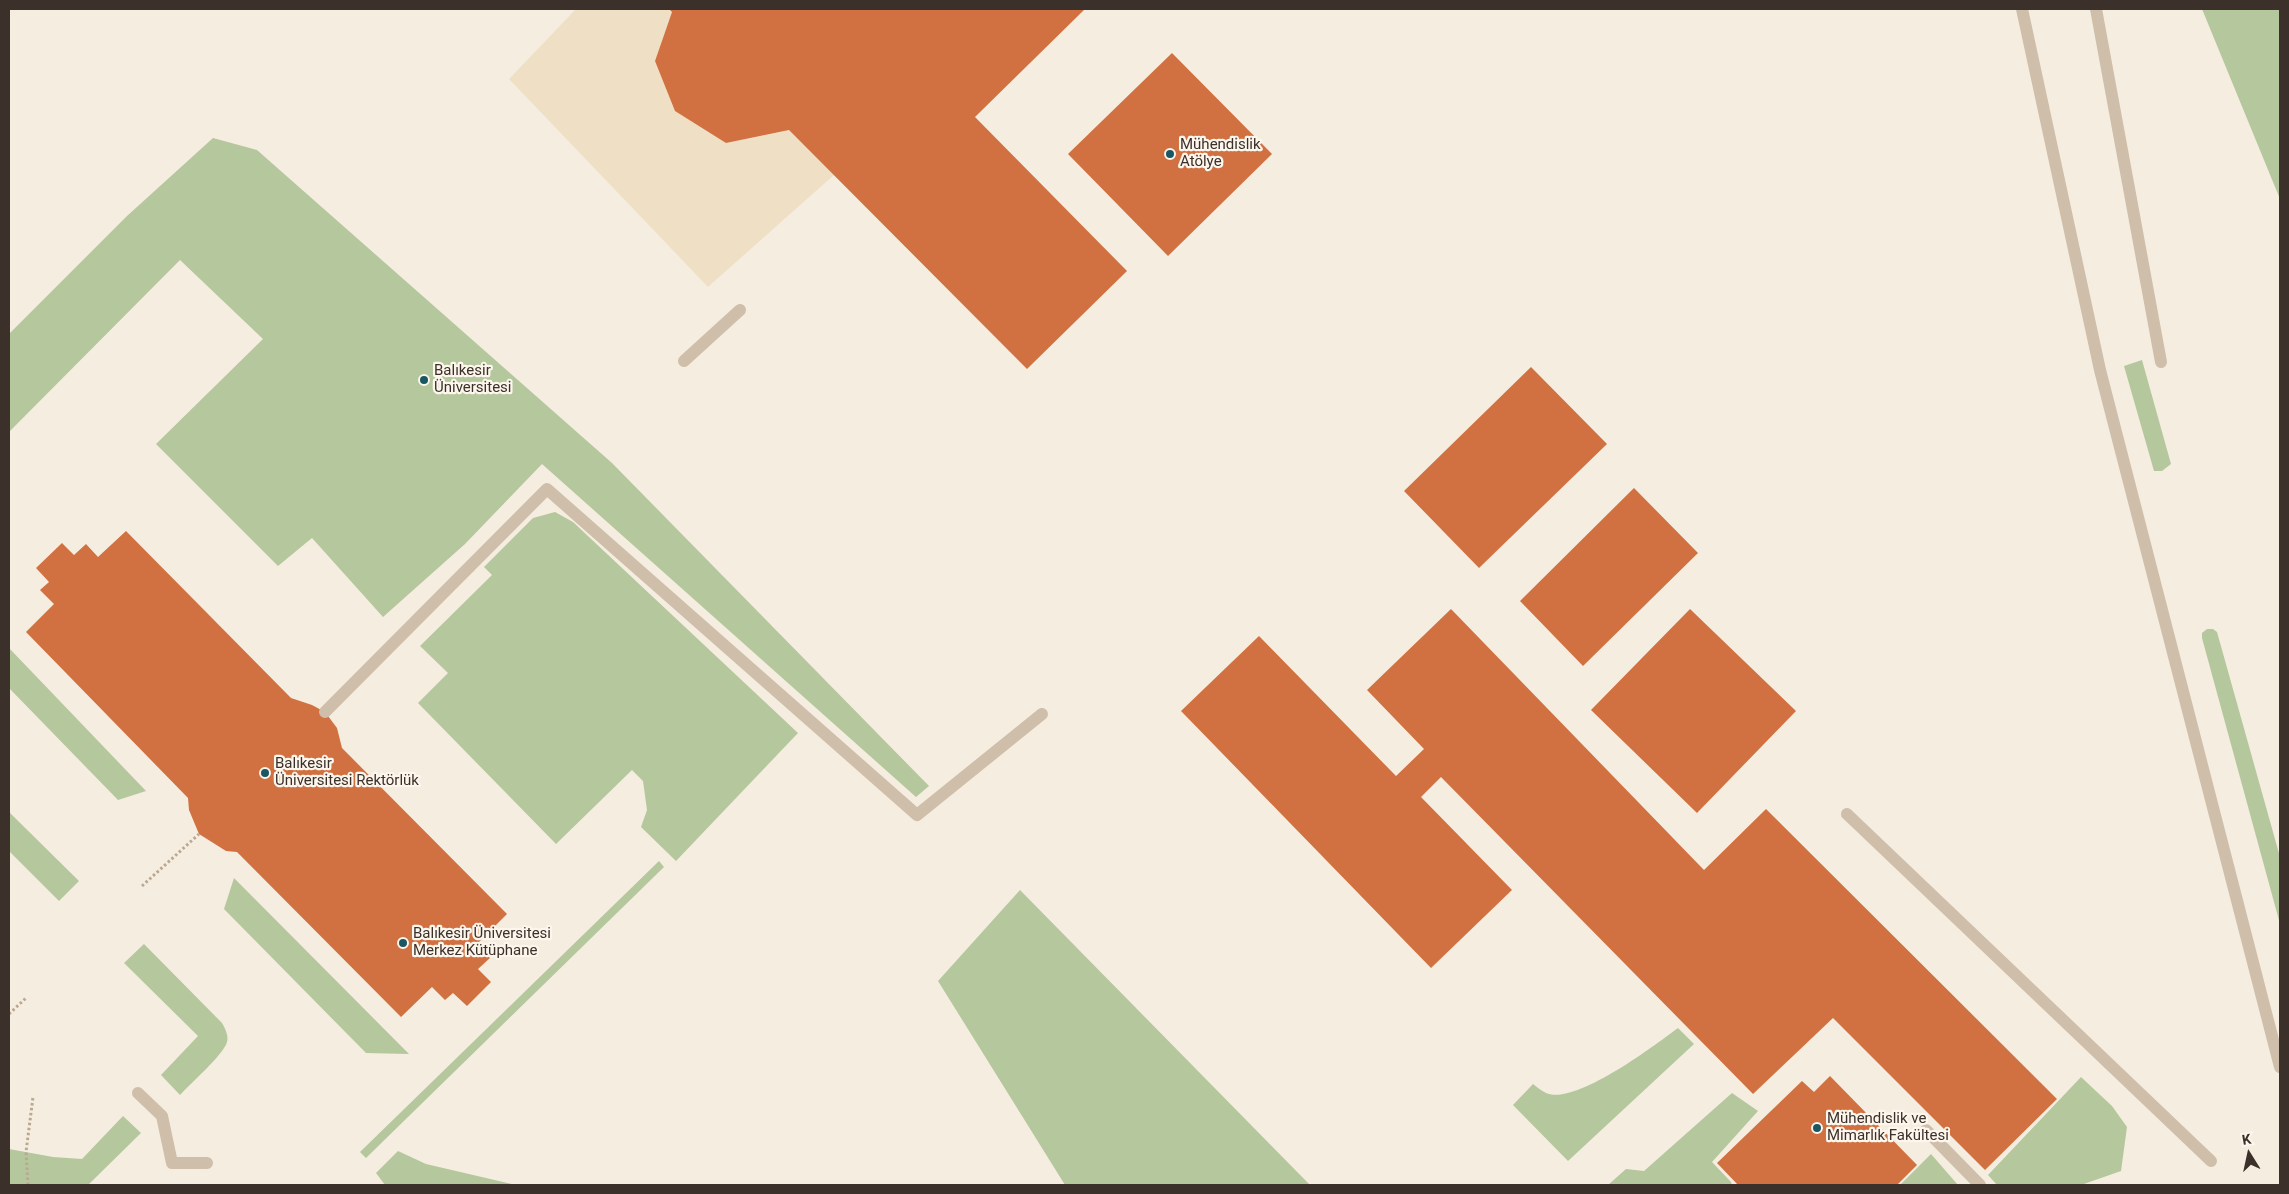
<!DOCTYPE html>
<html>
<head>
<meta charset="utf-8">
<style>
  body { margin:0 }
  #map { position:relative; width:2289px; height:1194px; overflow:hidden; background:#f5eddf; font-family:Roboto,sans-serif }
  canvas { display:block }
  .frame { position:absolute; inset:0; border:10px solid #3c312a; pointer-events:none }
  .north { position:absolute; left:2224px; top:1129px; width:50px; height:50px; -webkit-text-stroke:4px #fcf6ed; paint-order:stroke; rotate:350deg; font-size:14px; font-weight:700; line-height:20px; text-align:center; color:#3c312a }
  .north::after { content:''; display:block; margin:auto; width:18px; height:22px; background:#3c312a; clip-path:polygon(50% 0,100% 100%,50% 72%,0 100%) }
</style>
</head>
<body>
<div id="map">
<canvas width="2289" height="1194"></canvas>
<div class="frame"></div>
<div class="north">K</div>
</div>
<script>
const g = document.querySelector('canvas').getContext('2d');
g.lineJoin = 'round';
function fill(path, color) {
  g.fillStyle = color;
  g.fill(path, 'evenodd');
}
function strokePath(path, color, width, dash) {
  g.strokeStyle = color;
  g.lineWidth = width;
  g.lineCap = dash ? 'butt' : 'round';
  g.setLineDash(dash || []);
  g.stroke(path);
}
function write(font, color, halo, rows, align = 'center') {
  g.font = font + ' Roboto,sans-serif';
  g.lineWidth = 4.5;
  g.setLineDash([]);
  g.textBaseline = 'middle';
  g.strokeStyle = halo;
  g.fillStyle = color;
  for (const [text, x, y, turn = 0] of rows) {
    g.save();
    g.translate(x, y);
    g.rotate((+turn || 0) * Math.PI / 180);
    g.textAlign = isNaN(turn) ? turn : align;
    if (halo) g.strokeText(text, 0, 0);
    g.fillText(text, 0, 0);
    g.restore();
  }
}
const green = new Path2D(`
  M2202,9H2280V199Z
  M213,138L257,150L612,463L929,786L916,797L542,464L465,544L383,617L312,538L278,566L156,444L263,339L180,260L9,432V334L127,216Z
  M2142,360L2171,464L2162,471H2154L2124,366Z
  M555,512L573,522L798,733L676,861L641,827L647,810L643,781L632,770L556,844L418,703L448,673L420,646L492,575L484,567L533,518Z
  M2207,629H2213L2217,632L2280,857V924L2202,638V633Z
  M9,648L146,791L118,800L9,688Z
  M9,812L79,881L59,901L9,851Z
  M659,861L664,867L366,1158L360,1152Z
  M234,878L409,1054L366,1053L224,909Z
  M1020,890L1310,1185H1065L938,981Z
  M144,944L222,1023C225,1028 229,1036 227,1042C224,1054 190,1084 180,1095L161,1075L198,1036L124,963Z
  M1678,1028L1694,1044L1568,1161L1513,1105L1533,1084C1537,1087 1542,1091 1546,1093C1575,1106 1655,1045 1678,1028Z
  M2081,1077L2112,1106L2127,1127L2121,1171L2081,1185H1997L1988,1175Z
  M1732,1093L1758,1111L1712,1162L1731,1182L1732,1185H1608L1626,1169L1644,1171Z
  M123,1116L141,1133L88,1185H9V1149L53,1157L82,1159Z
  M398,1151L426,1164L516,1185H385L376,1173Z
  M1931,1154L1958,1185H1900Z`);
const plaza = new Path2D(`
  M576,9H669L672,12L655,61L726,143L789,130L834,175L708,287L509,79Z`);
const building = new Path2D(`
  M669,9H1085L975,117L1127,271L1027,369L789,130L726,143L675,111L655,61L672,12Z
  M1172,53L1272,154L1168,256L1068,154Z
  M1531,367L1607,444L1479,568L1404,491Z
  M1634,488L1698,553L1583,666L1520,601Z
  M126,531L291,698L312,705L325,712L337,728L342,748L507,914L476,945L490,958L478,969L491,982L467,1006L453,993L445,1000L432,987L401,1017L237,852L226,851L199,834L189,810L188,798L26,632L54,604L40,590L49,582L36,568L62,543L74,555L86,544L98,557Z
  M1451,609L1704,870L1766,809L2057,1099L1985,1170L1833,1018L1753,1094L1441,777L1421,797L1512,890L1431,968L1181,711L1259,636L1396,776L1424,749L1367,690Z
  M1690,609L1796,711L1697,813L1591,710Z
  M1830,1076L1917,1165L1897,1185H1738L1717,1163L1802,1081L1814,1092Z`);
const path = new Path2D(`
  M142,886L199,834
  M9,1014L27,997
  M28,1185L26,1152L33,1097`);
const minor = new Path2D(`
  M2022,9L2100,370L2280,1067
  M2096,9L2161,362
  M684,361L740,310
  M325,712L547,489L917,815L1042,714
  M1847,814L2211,1161
  M138,1093L162,1116L172,1163H207
  M1926,1130L1980,1185`);
const markers = [
  [1170,154,5,"#1a5762"],
  [424,380,5,"#1a5762"],
  [265,773,5,"#1a5762"],
  [403,943,5,"#1a5762"],
  [1817,1128,5,"#1a5762"]
];
const poiNames = [
  ["Mühendislik",1180,145],
  ["Atölye",1180,162],
  ["Balıkesir",434,371],
  ["Üniversitesi",434,388],
  ["Balıkesir",275,764],
  ["Üniversitesi Rektörlük",275,781],
  ["Balıkesir Üniversitesi",413,934],
  ["Merkez Kütüphane",413,951],
  ["Mühendislik ve",1827,1119],
  ["Mimarlık Fakültesi",1827,1136]
];
fill(green, '#b5c79d');
fill(plaza, '#efe0c5');
fill(building, '#d17141');
strokePath(path, '#bba893', 3, [2.5, 2.5]);
strokePath(minor, '#cfbea9', 12);
for (const [x, y, r, color] of markers) {
  const dot = new Path2D();
  dot.arc(x, y, r, 0, 2 * Math.PI);
  g.fillStyle = color;
  g.fill(dot);
  strokePath(dot, '#fcf6ed', 2);
}
write('15px', '#3c312a', '#fcf6ed', poiNames, 'left');
</script>
</body>
</html>
